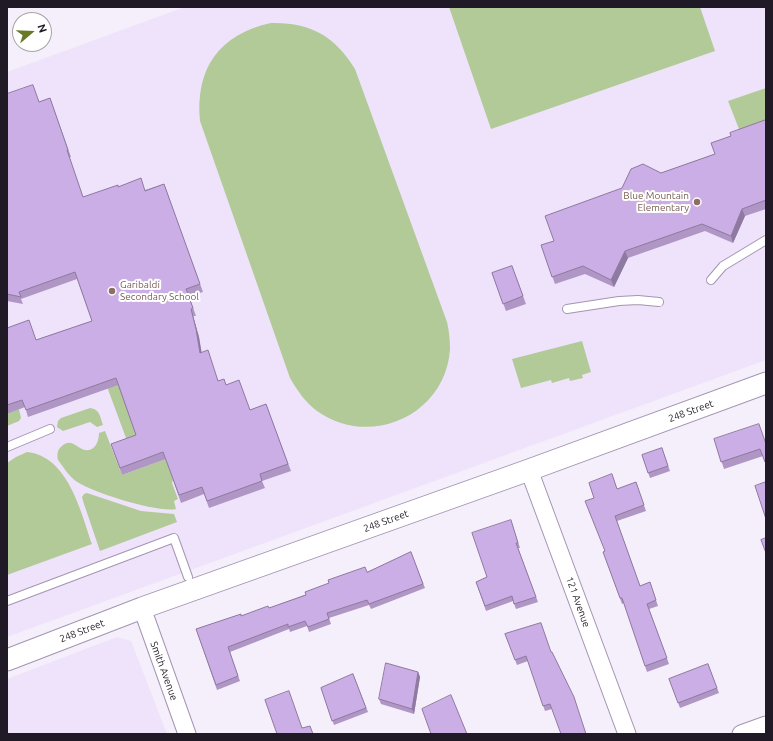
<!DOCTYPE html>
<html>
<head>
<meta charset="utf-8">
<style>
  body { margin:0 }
  #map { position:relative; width:773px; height:741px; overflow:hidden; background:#f5eefb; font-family:Ubuntu,sans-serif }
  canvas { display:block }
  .frame { position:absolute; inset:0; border:8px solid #201a26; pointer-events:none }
  .north { position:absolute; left:12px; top:12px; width:40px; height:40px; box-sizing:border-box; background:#fff; border:1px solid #a6a3a8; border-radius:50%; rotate:71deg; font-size:11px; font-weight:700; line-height:16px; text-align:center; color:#201a26 }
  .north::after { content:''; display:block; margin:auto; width:14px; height:18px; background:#687a2a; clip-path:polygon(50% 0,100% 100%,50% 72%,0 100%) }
</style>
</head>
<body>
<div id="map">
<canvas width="773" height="741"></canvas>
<div class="frame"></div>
<div class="north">N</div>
</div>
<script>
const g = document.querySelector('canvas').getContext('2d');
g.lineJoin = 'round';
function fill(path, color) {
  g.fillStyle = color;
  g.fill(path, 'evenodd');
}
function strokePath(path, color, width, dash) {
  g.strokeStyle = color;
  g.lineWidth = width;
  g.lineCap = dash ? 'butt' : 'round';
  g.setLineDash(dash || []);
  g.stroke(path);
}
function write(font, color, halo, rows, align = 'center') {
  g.font = font + ' Ubuntu,sans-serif';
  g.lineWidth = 4;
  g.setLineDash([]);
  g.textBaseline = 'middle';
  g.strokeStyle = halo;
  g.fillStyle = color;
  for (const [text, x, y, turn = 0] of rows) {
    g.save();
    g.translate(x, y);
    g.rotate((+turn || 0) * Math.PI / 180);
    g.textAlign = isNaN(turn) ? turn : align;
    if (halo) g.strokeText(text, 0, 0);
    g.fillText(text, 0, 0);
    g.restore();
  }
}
const built = new Path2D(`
  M185,7H766V360L7,637V72Z
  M117,637L131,641L167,734H7V679Z`);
const green = new Path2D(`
  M449,7H700L715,51L491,129Z
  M271,23C310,22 335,36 355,69L447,322C449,330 450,340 450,349C446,415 370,449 317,411C305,402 297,390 290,378L200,121C195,69 219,34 271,23Z
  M766,88V124L741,134L728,101Z
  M582,341L591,372L582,375L583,378L570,381L569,378L552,383L551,380L521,388L512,359Z
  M117,381L139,442L129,446L106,384Z
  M90,408C100,409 100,417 103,425L97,427L90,422L63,431L57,427L58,421L61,418Z
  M19,409L21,418L19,421L7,426V414Z
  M105,431L122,475L166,459L173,480L172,483L178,499L174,501L176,509C158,513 95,493 79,483C70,478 64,468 58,460C57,456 57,451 60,448C69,438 74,445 82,449C94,454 99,442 99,433Z
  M27,452C68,456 81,512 92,544L7,575V463L16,457Z
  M87,493L141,511L174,514L177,522L100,551L83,501L82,497L84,494Z`);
const service = new Path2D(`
  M711,280L723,266L766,240
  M567,309L619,301L638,300L659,302
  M7,447L50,429
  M7,601L174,538L188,577`);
const minor = new Path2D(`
  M529,470L627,734
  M142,608L187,734
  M741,734L766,725`);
const tertiary = new Path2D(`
  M7,660L142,608L529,470L766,383`);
const wall = new Path2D(`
  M7,94L39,102L50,98L71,157H69L83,197L118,187L145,190L164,184L203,292L189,296L196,316H193L199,337L201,353L218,381L226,385L250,410L266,404L291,471L262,481L265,488L209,508L204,494L181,503L166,459L122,475L111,444L136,435L118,385L28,417L25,407L7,414V328L36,340L92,321L77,279L21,299L23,304L7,301Z
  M766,120V209L745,216L733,243L705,231L628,258L614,287L585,274L555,284L541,245L554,241L622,188L661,173L715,154L731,136Z
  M512,266L526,304L506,311L492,273Z
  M714,439L766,444V466L763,456L724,469Z
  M662,448L670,471L650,478L642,455Z
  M636,482L646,511L617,521L640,586L650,582L658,606L649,609L669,664L647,672L624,603L622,604L603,552L605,551L617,489Z
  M511,520L520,548H518L538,602L516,609L513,601L486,611L476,582L487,577Z
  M411,552L425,588L371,609L369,605L329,618L331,624L309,632L307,626L290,632L289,629L230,652L240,681L217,690L196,629L269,608L367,572Z
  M541,623L552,709L545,711L528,661L517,665L505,634Z
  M708,664L719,693L680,708L669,679Z
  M418,672L420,677L414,714L381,704L379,699Z
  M353,674L368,712L334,725L321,688Z`);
const shadedWall = new Path2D(`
  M742,209L745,216L733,243L731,236Z
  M625,251L628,258L614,287L611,280Z
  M191,309L199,337L203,360L200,353Z
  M418,672L420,677L414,714L412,709Z`);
const building = new Path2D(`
  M33,85L39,102L50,98L68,150H67L83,197L118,185V187L141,178L145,191L164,184L200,284L186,289L193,308L191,309L196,329L200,353L208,350L218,381L224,379L226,385L239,380L250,410L266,404L288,464L260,474L262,481L207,501L202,487L179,495L163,452L120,468L111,444L136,435L116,378L26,410L22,400L7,405V328L29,320L36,340L92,321L75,272L19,292L21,297L7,294V94Z
  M766,120V200L742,209L731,236L702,224L625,251L611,280L583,266L552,277L541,245L554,241L545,216L622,188L631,169L643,164L661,173L715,154L711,143L731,136L730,133Z
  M512,266L523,296L503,304L492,273Z
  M759,424L766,444V462H765L760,449L721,462L714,439Z
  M662,448L668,466L648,473L642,455Z
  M612,474L617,489L636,482L644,505L615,516L640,586L650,582L656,600L647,604L667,658L645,666L622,598H620L603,552L605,551L585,501L594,498L589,483Z
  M766,482V519L755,486Z
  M511,520L518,543H516L536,597L514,604L512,596L485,606L476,582L487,577L472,533Z
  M766,538V553L761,540Z
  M411,552L423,584L369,604L367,600L327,613L329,619L308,627L305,621L288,627V624L228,647L238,676L216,685L196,629L241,614V616L268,606L269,608L306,595L305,592L329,583L328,580L365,567L367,572Z
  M541,623L551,652H552L574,697L586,734H561L550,704L543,706L526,656L515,660L505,634Z
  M386,663L418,672L412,709L379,699Z
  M708,664L717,688L678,703L669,679Z
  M353,674L366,708L332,721L321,688Z
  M289,691L302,728L310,726L313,734H277L265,700Z
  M451,695L467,734H431L422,709Z`);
const markers = [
  [697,202,4,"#8d6e63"],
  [112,291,4,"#8d6e63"]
];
const educationNames = [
  ["Blue Mountain",689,196],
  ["Elementary",689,208],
  ["Garibaldi",120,285,"left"],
  ["Secondary School",120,297,"left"]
];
const streetNames = [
  ["248 Street",691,411,-20],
  ["248 Street",386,521,-20],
  ["121 Avenue",578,602,70],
  ["248 Street",82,631,-21],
  ["Smith Avenue",164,671,70]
];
fill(built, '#efe3fb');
fill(green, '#b2ca97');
strokePath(service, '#a494b2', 10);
strokePath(minor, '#a494b2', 19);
strokePath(tertiary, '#a494b2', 23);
strokePath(service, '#fff', 8);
strokePath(minor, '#fff', 17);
strokePath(tertiary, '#fff', 21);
fill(wall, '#af96c5');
fill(shadedWall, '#8e7aa0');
fill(building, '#cbaee5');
strokePath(building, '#8e7aa0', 1);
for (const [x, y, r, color] of markers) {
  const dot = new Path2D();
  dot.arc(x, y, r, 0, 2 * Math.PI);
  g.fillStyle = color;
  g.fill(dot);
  strokePath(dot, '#fff', 1.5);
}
write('10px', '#785e54', '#fff', educationNames, 'right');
write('10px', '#201a26', '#fff', streetNames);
</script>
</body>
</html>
